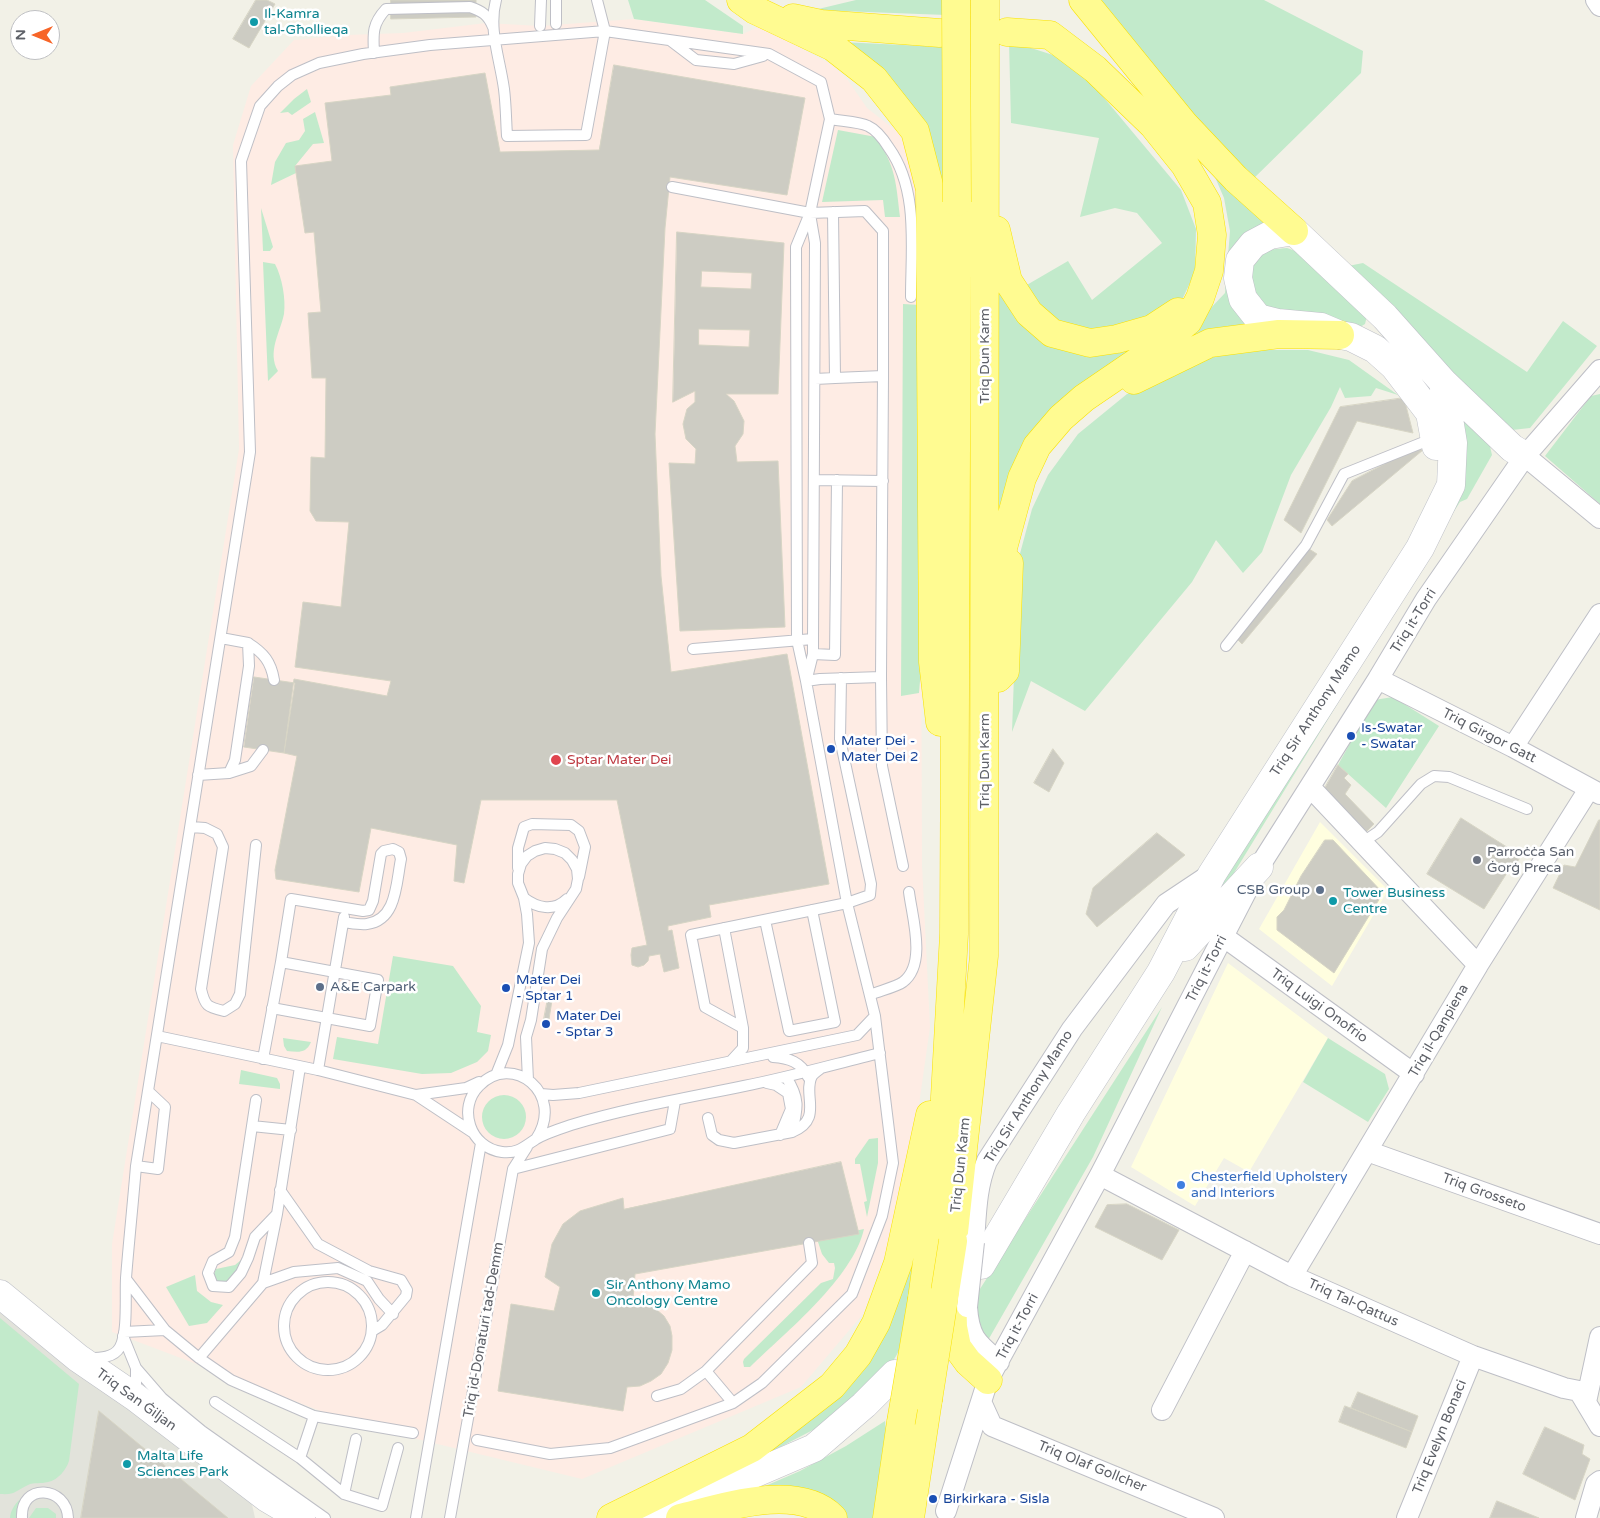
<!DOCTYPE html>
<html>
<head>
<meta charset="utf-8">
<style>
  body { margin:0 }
  #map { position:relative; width:1600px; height:1518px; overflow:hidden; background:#f2f1e7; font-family:"Varela Round",sans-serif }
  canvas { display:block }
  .north { position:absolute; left:10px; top:10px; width:50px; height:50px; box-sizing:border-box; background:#fff; border:1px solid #bfc0c3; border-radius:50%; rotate:270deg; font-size:14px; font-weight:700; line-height:20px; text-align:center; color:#5e6168 }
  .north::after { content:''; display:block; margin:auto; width:18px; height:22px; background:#f76528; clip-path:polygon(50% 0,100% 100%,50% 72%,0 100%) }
</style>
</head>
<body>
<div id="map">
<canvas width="1600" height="1518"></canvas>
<div class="north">N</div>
</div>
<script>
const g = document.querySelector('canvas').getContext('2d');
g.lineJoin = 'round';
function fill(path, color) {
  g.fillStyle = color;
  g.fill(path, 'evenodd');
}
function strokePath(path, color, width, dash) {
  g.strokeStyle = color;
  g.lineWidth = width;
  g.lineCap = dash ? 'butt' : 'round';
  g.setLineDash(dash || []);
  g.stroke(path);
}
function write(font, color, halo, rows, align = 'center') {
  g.font = font + ' "Varela Round",sans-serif';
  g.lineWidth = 5;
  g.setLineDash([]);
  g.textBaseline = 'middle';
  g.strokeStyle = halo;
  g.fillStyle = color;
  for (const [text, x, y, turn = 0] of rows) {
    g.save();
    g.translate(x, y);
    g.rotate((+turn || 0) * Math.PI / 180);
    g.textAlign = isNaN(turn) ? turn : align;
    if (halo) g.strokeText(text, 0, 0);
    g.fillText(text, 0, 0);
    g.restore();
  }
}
const commercial = new Path2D(`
  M1320,822L1388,890L1332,986L1259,929Z
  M1228,963L1328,1038L1249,1172L1224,1158L1195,1206L1131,1167Z`);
const industrial = new Path2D(`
  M0,1310L251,1500L255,1518H0Z`);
const medical = new Path2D(`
  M634,19L743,34L760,26L832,65L847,79L867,108L899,133L915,171L920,219L922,865L930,1027L910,1168L886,1252L863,1314L801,1387L582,1479L355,1424L112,1332V1244L239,449L233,145L251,86L294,40L347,35L403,33L486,23L540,26Z`);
const green = new Path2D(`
  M628,0H705L743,26V34L634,19Z
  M856,0H946V15L814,10Z
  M1090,0H1264L1363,51L1361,73L1249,183Z
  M1009,41L1053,55L1085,75L1181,190L1196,229L1195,272L1181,302L1108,337L1049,321L1025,286L1068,261L1092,300L1162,243L1137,213L1115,208L1080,217L1099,138L1011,123Z
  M841,42L944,47L946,204Z
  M307,89L311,102L292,115L288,112L280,113L294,99Z
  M315,112L324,143L313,144L295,166L296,173L271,185L275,162L286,143L299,140L305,131L303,119Z
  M838,130L876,137C896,167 896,183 900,217H885L883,200L822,202Z
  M1202,159L1276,225L1241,247L1266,328L1149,365L1188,332L1225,293L1230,231L1224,198L1215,177Z
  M261,208L273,247L270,251H263Z
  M1287,248L1301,253L1367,316L1365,324L1355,330L1260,307L1249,290L1248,268L1265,250Z
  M263,262L275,264C282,277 286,299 284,314C280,333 267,352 278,371L268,381Z
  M1363,263L1527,372L1563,321L1597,346L1530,428L1512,430L1495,420L1404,318L1348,266Z
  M998,276L1013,310L1136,346L1095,376L997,532Z
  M903,304L920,305L921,669L919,693L901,696Z
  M1246,350H1308L1349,360L1398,395L1376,388L1371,396L1345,398L1340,387L1331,407L1291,475L1262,552L1243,573L1216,540L1192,582L1085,711L1031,681L1012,732L1018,561L1032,509L1048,475L1078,434L1127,394L1194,361Z
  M1600,394V504L1545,456L1591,396Z
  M1452,406L1488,438L1492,455L1467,499L1460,502L1411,578L1440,527Z
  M1366,657L1226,886L1206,903Z
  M1393,697L1439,726L1386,808L1338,765L1374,700Z
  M393,956L453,966L481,1006L477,1032L491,1035L488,1051L477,1062L451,1073L422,1074L333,1059L337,1037L378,1044Z
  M1162,1007L1093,1157L987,1342L973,1311L978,1292Z
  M283,1038L311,1042C306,1054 298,1052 287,1051L284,1046Z
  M1328,1038L1385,1074L1389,1089L1368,1122L1303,1082Z
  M241,1070L277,1078L280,1084V1089L239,1084Z
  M482 1117a22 22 0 1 1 44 0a22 22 0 1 1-44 0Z
  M878,1138V1163L867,1217L864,1202L867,1201L860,1164H855V1159L869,1139Z
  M864,1229C853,1278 786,1332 750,1367H744L743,1362L744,1359L821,1283L833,1279L835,1268L834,1263H829L822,1254L817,1239Z
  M241,1260L239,1270L229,1283H217L213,1276L216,1269L235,1265Z
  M906,1263L914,1264L900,1349L879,1386L832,1420L765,1455L836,1394Z
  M195,1275L197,1291L211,1302L223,1305L207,1323L189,1326L166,1287Z
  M0,1318L79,1384L69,1461C66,1470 58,1480 48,1482C41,1484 34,1482 28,1485C15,1491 16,1495 0,1494Z
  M885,1421L886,1431L875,1518H844L733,1500L800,1471L846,1446Z
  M36,1489L55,1498L41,1496L21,1506L17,1518H10C11,1504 24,1495 36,1489Z
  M36,1508H48L56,1514V1518H29Z`);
const building = new Path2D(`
  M256,0H267L275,4L249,48L233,39Z
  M391,0H476V17L391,19Z
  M614,65L805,98L787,195L670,177L665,228L655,434L661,576L671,672L787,654L829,884L709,905L711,917L668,926V931L672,930L679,968L664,972L660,954L649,956L648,961L644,965L638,967L632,965L631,955L632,948L647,945L617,800H481L464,883L454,881L457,845L371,828L359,892L276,879L275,870L297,756L284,753L294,679L387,696L391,681L295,667L303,602L341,607L349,522L316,521L310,511L311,457L325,458L326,378H312L308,313L321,312L314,232L305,233L295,166L332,161L325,103L391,95L390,87L485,73L500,152L599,150Z
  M677,232L784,243L778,394H726L734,401L744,421L743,434L735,446L737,462L778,461L785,627L680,631L669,463L695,464L696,449L686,439L683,424L687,409L695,402V391L673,402ZM702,271L752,273L751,289L701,287ZM699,329L750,330L749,347L699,345Z
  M1404,398L1413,433L1357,421L1301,533L1284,520L1340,407Z
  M1413,449L1423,450L1332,526L1327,520L1352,481Z
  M1306,547L1317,554L1242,644L1235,637Z
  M254,677L295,683L284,753L244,747Z
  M1053,749L1064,763L1049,792L1034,783Z
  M1338,765L1348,774L1344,778L1351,785L1345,794L1374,824L1365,833L1322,793Z
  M1461,818L1521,856L1514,867L1512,865L1484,909L1427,874Z
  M1599,820H1600V910L1553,888L1564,865L1575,867Z
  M1157,833L1185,855L1097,927L1086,914L1093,888Z
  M1325,840H1333L1383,893L1334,973L1277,930V917L1284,910L1301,876Z
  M549,993L553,994L549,1019H544Z
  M841,1162L859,1234L635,1274L633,1299L650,1304L664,1316L670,1326L672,1336V1350L668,1363L661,1374L651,1381L640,1386L627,1387L623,1411L498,1391L511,1304L554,1311L560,1287L545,1277L552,1244L563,1224L580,1211L623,1198L624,1209Z
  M1127,1204L1179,1230L1162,1260L1095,1227L1107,1205Z
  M1358,1392L1418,1416L1412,1432L1351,1408Z
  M1345,1406L1412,1432L1406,1448L1339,1422Z
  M99,1411L228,1518H81Z
  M1545,1427L1584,1445L1582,1454L1590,1459L1575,1500L1523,1474Z
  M1497,1501L1539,1518H1490Z`);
const lane = new Path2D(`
  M496,0C488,29 500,59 504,89C506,105 506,120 507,136L586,135L605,31L597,0
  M556,0V24
  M540,26L541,0
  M671,41L696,60L734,64L763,56
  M374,53C373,34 372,24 386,9L470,7C482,11 488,15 493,27
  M830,119C840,121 860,122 868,126C877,130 884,140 889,148C919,190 911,248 911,297
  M672,187L810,213L865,211L883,231V376L835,378L833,212
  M815,379L835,378
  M814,480L883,481
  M221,638L248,643L249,666L235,760L229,773
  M248,643C264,653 271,662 274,680
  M1226,646L1306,545L1344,474L1434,438
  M693,649L813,639
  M813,654L835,655L837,480
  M881,677L883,376
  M807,678L813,654V639L815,243L810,214
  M806,681L820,679L881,677L882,766L903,866
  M198,775L229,773L251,766L263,750
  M191,827L205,828L217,834L223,847L201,989C205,1006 207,1007 224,1011L235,1004L240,994L256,845
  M1363,842L1378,832L1421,784L1434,776L1449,777L1527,809
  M518,868V848L524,827L532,824L571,825L579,831L585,847L579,877
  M524,898C537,908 554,912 567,899
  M765,920L789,1031L835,1022L812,910
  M724,928L743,1028V1048L731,1061
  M281,962L291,899L363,911L369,910L373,901L381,854L384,851L393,849L399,852L401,859C396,883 397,920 367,924C360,925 351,923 343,922
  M870,995C879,991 896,987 903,982C927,964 912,917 909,892
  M743,1028L705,1007L691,935L847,903L870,895L871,884L840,739L841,678
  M157,1036L318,1070L416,1095
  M773,1057C789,1058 801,1062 808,1077
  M263,1059L281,962L378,980L370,1026L272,1008
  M318,1070L344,917
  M496,1075L508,1045L529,943L527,914L524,898L518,883V874L521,864L527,856L535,851L545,848L555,849L565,853L572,860L577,869L578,879L576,889L557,918L542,949L531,1020L526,1037L528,1080
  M786,1077C800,1098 798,1108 792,1132C824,1119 802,1095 812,1076C814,1073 818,1071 821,1068
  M767,1083L776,1085L788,1093L791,1109L780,1135
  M541,1094L553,1095L579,1093L857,1035L875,1016
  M708,1118L712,1135L719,1140L734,1143L792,1132
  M252,1126L256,1100
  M472,1132L416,1095L466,1088L479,1082
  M536,1139C566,1094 512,1051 479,1086C457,1108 470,1148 502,1152C517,1154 524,1147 536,1139C546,1133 559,1129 571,1125C628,1108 686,1098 744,1086C790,1077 835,1064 880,1053
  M136,1166L158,1169L165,1107L148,1091
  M513,1169L670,1129L675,1101
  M280,1190L318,1244L369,1271L401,1280L407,1290L406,1296L382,1325L372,1331
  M277,1214L255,1237L248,1258L241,1273L229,1287L213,1286L208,1273L213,1261L229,1252L235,1237L252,1126L291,1130
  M126,1279L165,1330L199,1358L231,1380L314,1416L413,1433
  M284 1326a44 44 0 1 1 88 0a44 44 0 1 1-88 0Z
  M263,1283L294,1272L338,1268L367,1281L379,1299L393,1314
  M124,1332L165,1330
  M123,1336L136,1368V1395
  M89,1358C100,1358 114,1358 120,1347C128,1332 125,1296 126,1278C129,1240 133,1203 136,1166L250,452L241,161L260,106L278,86L292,75L319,63L363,54L430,45L605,31L769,54L821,82L830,119L810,213L796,247L797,640L806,681L847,903L875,1016L893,1163L882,1216L852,1294L762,1383L733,1403L610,1448L550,1454L477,1440
  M199,1358L263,1283L277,1214L300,1067
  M136,1368L162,1398L202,1431L325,1518
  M706,1371L733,1403
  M657,1396L681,1389L706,1371L812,1263L809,1243
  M215,1402L300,1458L344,1494L382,1506L398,1448
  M300,1458L314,1416
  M344,1494L356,1439
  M22,1518C20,1482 67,1486 68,1518
  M416,1518L481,1143
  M450,1518L513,1169L527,1147`);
const street = new Path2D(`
  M1596,0L1600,6
  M1525,456L1600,518
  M1378,679L1513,747L1600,794
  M1513,747L1600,614
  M1310,787L1478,965
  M1224,937L1414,1074
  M1367,1151L1600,1234
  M1100,1175L1292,1276L1473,1356L1564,1388L1579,1391L1600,1426
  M974,1242C976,1215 976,1187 987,1161L1072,1029L1166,904L1211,874
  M1292,1276L1478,965L1589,789
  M967,1307C969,1338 977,1343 999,1362
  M1586,1402L1600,1337
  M982,1404L992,1426L1214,1518
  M1162,1410L1245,1251
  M946,1511L988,1380L1100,1175L1259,867L1378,679L1426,599L1525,456L1600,370
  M1407,1518L1473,1356
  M1586,1518L1596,1484L1600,1481`);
const secondary = new Path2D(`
  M1436,446L1430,413L1394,366L1375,349L1351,337L1340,335L1321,327L1278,323L1258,318L1243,299L1238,278L1240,260L1253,244L1270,235L1294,231L1385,317L1443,382L1512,448L1525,456
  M1185,947L1259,867
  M981,1265L1071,1113L1161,972L1212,874L1420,548L1451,485L1453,443L1443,382
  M0,1294L78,1358L135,1397L267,1498L301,1518
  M651,1518L814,1448L864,1405L895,1374`);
const highway = new Path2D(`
  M741,0L755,10L833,47L874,79L915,131L930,189L933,662L940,722
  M985,0L984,956L953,1241L952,1295L953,1327L957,1347L968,1362L988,1380
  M1083,0L1184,124L1236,179L1294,231
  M793,18L821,24L940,33
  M996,230L1008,281L1029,313L1052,333L1090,343L1117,339L1152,329L1178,312
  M1134,380L1210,343L1279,334L1340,335
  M1002,581L1003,548L1022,478L1037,446L1061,418L1084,398L1150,353L1188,321L1200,298L1209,271L1212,235L1207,203L1185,165L1153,125L1095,69L1050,35L1007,32
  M998,678L1005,671L1009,563
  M922,1299L942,1151L954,934L957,202
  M611,1518L752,1448L832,1386L858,1355L876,1323L898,1263L930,1115
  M680,1518C722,1508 798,1482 833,1518
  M887,1518L901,1422
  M910,1518L928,1400`);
const streetBridge = new Path2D(`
  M967,1307L974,1242`);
const highwayBridge = new Path2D(`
  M956,0L957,202
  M928,1400L953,1241
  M901,1422L922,1299`);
const markers = [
  [254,22,5,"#0f9aa8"],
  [1351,736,5,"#1a4fb4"],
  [831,749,5,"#1a4fb4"],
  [556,760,6,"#e0444e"],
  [1477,860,5,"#6b7280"],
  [1320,890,5,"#5c6f8a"],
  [1333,901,5,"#0f9aa8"],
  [320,987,5,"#5c6f8a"],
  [506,988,5,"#1a4fb4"],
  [546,1024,5,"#1a4fb4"],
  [1181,1185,5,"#3f7fe0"],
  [596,1293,5,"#0f9aa8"],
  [127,1464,5,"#0f9aa8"],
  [933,1499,5,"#1a4fb4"]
];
const cultureNames = [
  ["Il-Kamra",264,14],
  ["tal-Għollieqa",264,30],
  ["Tower Business",1343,893],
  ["Centre",1343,909],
  ["Sir Anthony Mamo",606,1285],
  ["Oncology Centre",606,1301],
  ["Malta Life",137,1456],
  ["Sciences Park",137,1472]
];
const streetNames = [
  ["Triq Dun Karm",985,356,-90],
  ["Triq it-Torri",1414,621,-58],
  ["Triq Sir Anthony Mamo",1316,711,-57],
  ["Triq Girgor Gatt",1489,736,27],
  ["Triq Dun Karm",985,761,-90],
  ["Triq it-Torri",1207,969,-63],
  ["Triq Luigi Onofrio",1319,1006,36],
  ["Triq il-Qanpiena",1439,1031,-60],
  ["Triq Sir Anthony Mamo",1029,1097,-58],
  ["Triq Dun Karm",961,1165,-84],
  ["Triq Grosseto",1484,1193,20],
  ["Triq Tal-Qattus",1353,1303,24],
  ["Triq it-Torri",1018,1327,-62],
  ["Triq id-Donaturi tad-Demm",484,1330,-80],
  ["Triq San Ġiljan",136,1400,36],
  ["Triq Evelyn Bonaci",1440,1437,-68],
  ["Triq Olaf Gollcher",1092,1467,22]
];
const transitNames = [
  ["Is-Swatar",1361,728],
  ["- Swatar",1361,744],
  ["Mater Dei -",841,741],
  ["Mater Dei 2",841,757],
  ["Mater Dei",516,980],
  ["- Sptar 1",516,996],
  ["Mater Dei",556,1016],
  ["- Sptar 3",556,1032],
  ["Birkirkara - Sisla",943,1499]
];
const healthNames = [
  ["Sptar Mater Dei",567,760]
];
const worshipNames = [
  ["Parroċċa San",1487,852],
  ["Ġorġ Preca",1487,868]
];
const serviceNames = [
  ["CSB Group",1310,890],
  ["A&E Carpark",330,987,"left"]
];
const shopNames = [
  ["Chesterfield Upholstery",1191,1177],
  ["and Interiors",1191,1193]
];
fill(commercial, '#fffedf');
fill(industrial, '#e2e3db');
fill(medical, '#feece4');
fill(green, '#c2eacb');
fill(building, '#cdccc3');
strokePath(building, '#d7d5c5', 1);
strokePath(lane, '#bebfc6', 12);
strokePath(street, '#bebfc6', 22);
strokePath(secondary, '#bfc1c8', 29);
strokePath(highway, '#f9e100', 29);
strokePath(lane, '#fff', 10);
strokePath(street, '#fff', 20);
strokePath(secondary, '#fff', 28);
strokePath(highway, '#fffb91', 28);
strokePath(streetBridge, '#bebfc6', 22, []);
strokePath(highwayBridge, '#f9e100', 29, []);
strokePath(streetBridge, '#fff', 20);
strokePath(highwayBridge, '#fffb91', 28);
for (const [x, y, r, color] of markers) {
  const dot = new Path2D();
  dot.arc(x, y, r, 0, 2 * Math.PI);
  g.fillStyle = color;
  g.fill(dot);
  strokePath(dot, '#fff', 2);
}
write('14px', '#0d838f', '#fff', cultureNames, 'left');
write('14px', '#5e6168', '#fff', streetNames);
write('14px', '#164399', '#fff', transitNames, 'left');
write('14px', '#be3a42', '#fff', healthNames, 'left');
write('14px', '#5b616d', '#fff', worshipNames, 'left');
write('14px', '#4e5e75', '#fff', serviceNames, 'right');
write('14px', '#366cbe', '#fff', shopNames, 'left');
</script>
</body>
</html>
